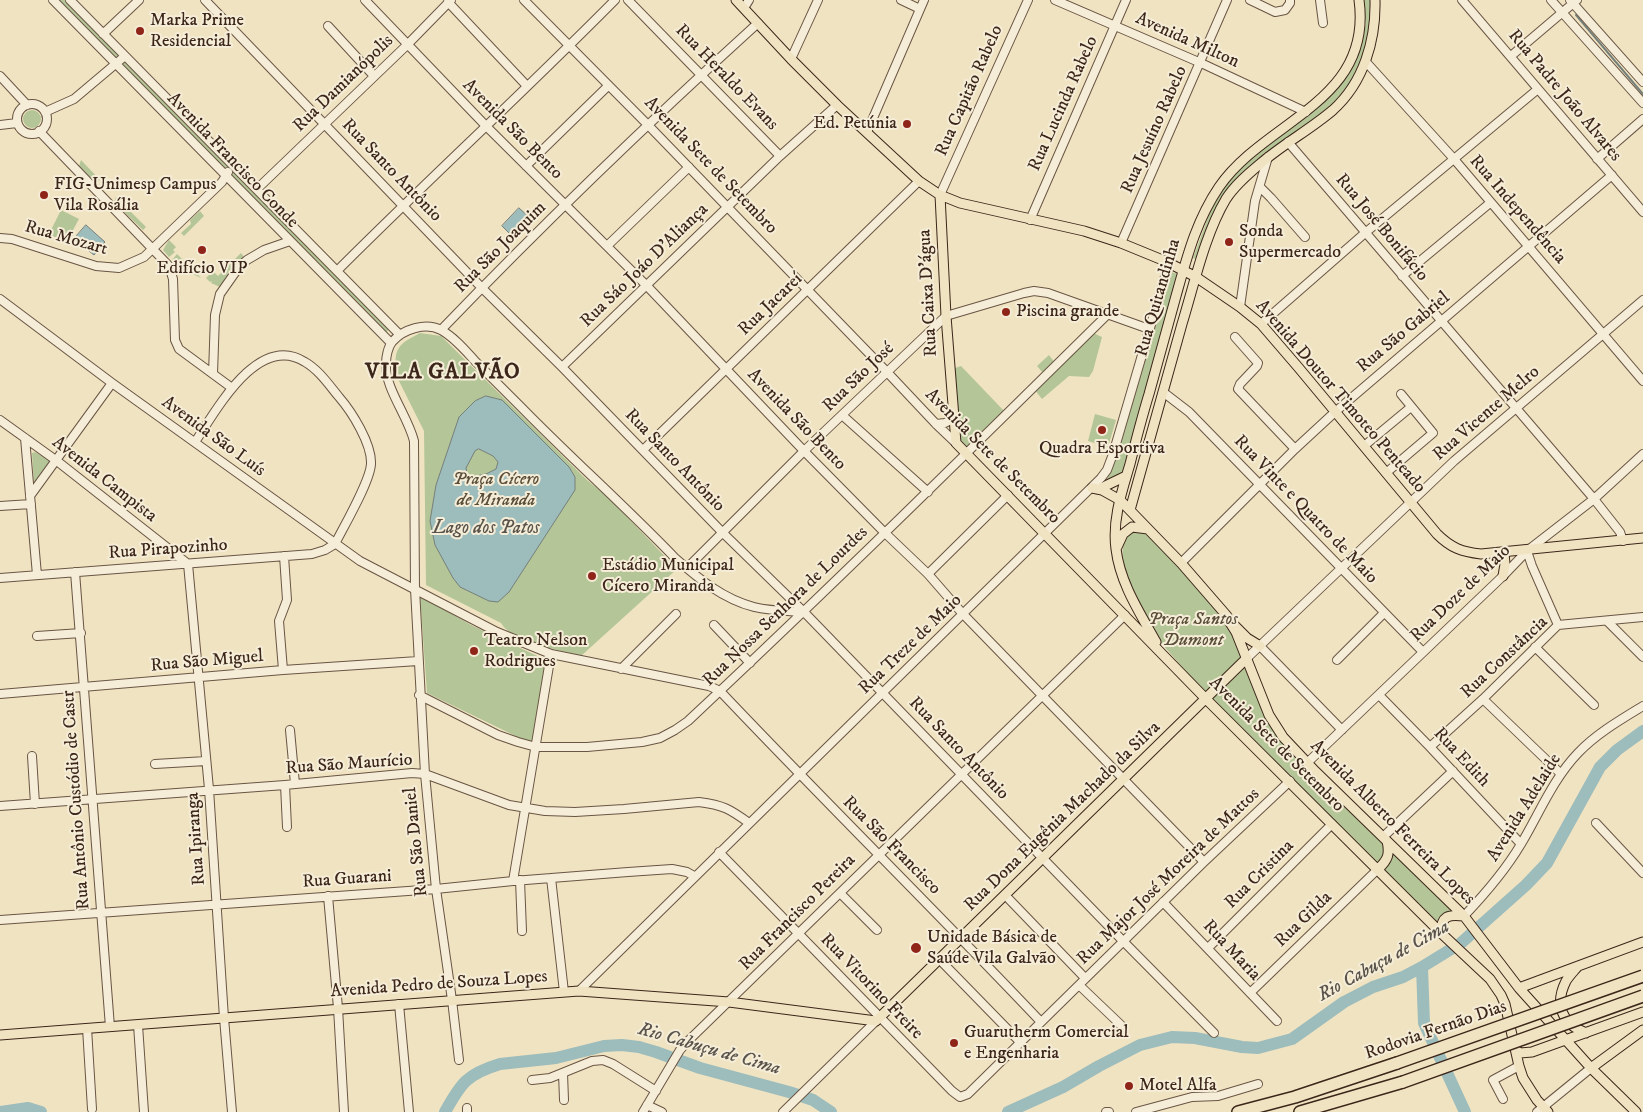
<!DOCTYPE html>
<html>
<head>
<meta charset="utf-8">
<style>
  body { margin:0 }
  canvas { display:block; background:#f0e3c1 }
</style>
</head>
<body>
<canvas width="1643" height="1112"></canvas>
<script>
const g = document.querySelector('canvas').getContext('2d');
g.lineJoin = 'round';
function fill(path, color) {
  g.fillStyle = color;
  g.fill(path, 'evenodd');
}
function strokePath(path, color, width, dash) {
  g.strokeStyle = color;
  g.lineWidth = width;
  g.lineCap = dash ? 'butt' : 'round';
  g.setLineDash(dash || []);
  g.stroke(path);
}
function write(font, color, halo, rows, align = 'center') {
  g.font = font + ' "IM FELL DW Pica",serif';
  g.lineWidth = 4;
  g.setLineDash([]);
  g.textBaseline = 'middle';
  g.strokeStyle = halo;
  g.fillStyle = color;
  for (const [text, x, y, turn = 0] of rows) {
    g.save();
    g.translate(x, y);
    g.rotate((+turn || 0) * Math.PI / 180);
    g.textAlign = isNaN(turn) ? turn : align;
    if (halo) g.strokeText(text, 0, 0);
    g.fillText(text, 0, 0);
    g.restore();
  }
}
const green = new Path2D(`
  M57,0H66L390,328L386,333Z
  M1362,0H1372V24L1365,55L1351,85L1332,106L1239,179L1199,260L1193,258L1215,199L1233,175L1258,152L1326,101L1342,80L1357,54L1366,24Z
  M23 119a9 9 0 1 1 18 0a9 9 0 1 1-18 0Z
  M81,160L100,180L95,182L79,166Z
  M116,197L146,227L143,230L114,202Z
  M61,210L79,219L66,243L49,234Z
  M200,211L204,216L184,236L181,233L191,224L190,220Z
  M169,240L176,247L173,250L175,252L169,257L163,250Z
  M241,253L244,257L230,270L220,287L211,283L212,281L210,282L206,278L213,271L218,276Z
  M177,254L201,278L180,268L172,260Z
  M1168,271L1181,275L1125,476L1106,483Z
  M1091,332L1102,337L1093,371L1089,377L1069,376L1042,399L1034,389Z
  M420,333L441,336L587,480L608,497L677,569L581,656C560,650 512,642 501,623L426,585L424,431L396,375C394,348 397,345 420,333Z
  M1049,355L1055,363L1043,373L1037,366Z
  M961,366L1006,413L969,450L958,439L952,369Z
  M1095,414L1116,420L1108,447L1088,441Z
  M35,452L51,461L34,484L32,453Z
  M1129,531L1145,533L1157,541L1202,590L1230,627L1277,734L1323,786L1454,912L1437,925L1298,788L1199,686L1162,644L1134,594L1122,559L1123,544Z
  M420,596L473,626L546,660L532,744L427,693Z`);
const water = new Path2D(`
  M519,208L529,217L511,235L502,226Z
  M86,225L105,242L94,255L74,239Z
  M486,396L502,400L569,467L575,477V490L509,592L498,602L489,601L460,587L453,578L435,545L430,521L436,485L459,417L475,401ZM479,449L493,456L498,462L496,469L486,474L471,477L467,474L466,468L475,451Z`);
const stream = new Path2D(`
  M1576,15L1643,94`);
const river = new Path2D(`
  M1422,967L1424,1023L1465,1112
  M0,1112L28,1108L41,1112
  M445,1112C461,1083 467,1074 500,1064L556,1058L604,1046L622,1045L639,1047L656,1052L700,1068L789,1092L813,1100L831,1112
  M1008,1112L1063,1087L1099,1066L1140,1045L1172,1037L1195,1038L1242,1047L1258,1048L1292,1039L1344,1002L1373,987L1403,977L1422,967L1461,943L1526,885L1547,863L1600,767L1617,750L1643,731`);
const minor = new Path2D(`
  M53,0L391,343
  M70,0L400,335
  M205,0L482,288L562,367L722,532L804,612L1123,941L1214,1033
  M365,0L486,126L647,286L804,451L885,533L928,574L962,613L1204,862
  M524,0L648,125L887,372L936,424L956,443
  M628,0L780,156
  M901,0L920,9
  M1055,0L1201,63L1306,112
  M1250,0L1275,12L1285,10L1290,3V0
  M1320,0L1323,23
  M1462,0L1643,212
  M1551,0L1643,103
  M1570,0L1643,82
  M448,2L527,86
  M744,8L749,0
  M328,26L374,76
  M103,34L139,0
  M1511,56L1577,0
  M791,59L818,0
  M1366,62L1454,159L1643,381
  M0,76L27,105
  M17 119a15 15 0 1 1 30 0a15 15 0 1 1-30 0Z
  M45,112L74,99L125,56
  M0,125L17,123
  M39,131L169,266L173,279L175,340L179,349L232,388
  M867,132L924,0
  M1288,142L1594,499L1620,532L1623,541
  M1597,159L1643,119
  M526,166L608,86
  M1260,187L1271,198L1305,237
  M257,189L407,45L451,0
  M940,195L1028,0
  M1030,220L1126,0
  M0,238L12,239L96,266L119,268L144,257L222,182L228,172
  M1121,243L1227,0
  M607,246L689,167
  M337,271C429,179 524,92 615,0
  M1402,276L1490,203
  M0,299L112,383L360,561L497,632L551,654L709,686L720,691C826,803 935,910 1041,1022
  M1240,307L1255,201L1268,157
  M1261,324L1365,233L1538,89
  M441,330C543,224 649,122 758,23
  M1235,337L1258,363L1257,366L1240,384L1238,389L1295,449
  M562,367L780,156L837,105
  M213,374L215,315L220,294L239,267L247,260L264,250L290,241
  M1163,392L1189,412L1423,652
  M842,415L928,492
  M0,420L57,461L188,564L209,789L224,1018L232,1112
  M936,424L945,423L953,419
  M25,438L37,575
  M1364,446L1411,407
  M643,450L919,181
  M1386,473L1433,433L1401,394
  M30,496L112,383
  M0,506L31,504
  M1527,551L1532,566L1558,625
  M1181,563L1295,449L1335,412L1612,175
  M687,568L804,451L946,316L1024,293L1034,291L1048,293L1149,329
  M75,572L110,1027
  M928,574L1008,495
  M0,578L312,554L325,550L335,544C344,526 370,482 371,464C372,444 352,412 339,397C329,385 319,370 305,362C258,332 216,411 195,442
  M1607,621L1643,657
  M714,625L750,663
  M37,636L81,633
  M1260,646L1342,730
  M1535,647L1594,705
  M1247,658L1454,461L1643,300
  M1337,660L1384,613
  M621,669L676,614
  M283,670L279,621L287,600L284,556
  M0,694L283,670L418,661
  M419,695L498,735L518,742L536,747H587L642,742L660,738L675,730L688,721C830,588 969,451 1108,314
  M1379,695L1430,747L1521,844
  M1483,699L1561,774
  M290,730L295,784
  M1430,747L1483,699L1558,625L1643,617
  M32,756L35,804
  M1307,763L1503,576L1527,551L1594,499L1643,454
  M155,764L206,761
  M285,785L287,827
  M0,806L285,785L412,773L425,774L509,805L545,811L575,812L624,809L699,802C723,805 730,809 749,823
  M1596,823L1643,873
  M1383,837L1453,771
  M719,852L952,1091L960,1097L968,1094L1204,862L1290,781
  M551,878L564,992
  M520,880L522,931
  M513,881L551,654
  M840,893L877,930
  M1005,895L1085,978
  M328,896L338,1008L344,1112
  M1163,902L1277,1021
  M1464,916C1485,894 1505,871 1521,844C1539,814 1553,779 1578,753C1596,734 1620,720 1643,706
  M0,920L436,889L513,881L628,872L672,869L687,872L694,876
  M1208,948L1332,824
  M940,960L1020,1042
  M1079,985L1123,1027
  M579,991L1101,478L1107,470L1113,454L1169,263
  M1250,993L1378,869
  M399,1004L409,1112
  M138,1025L144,1112
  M87,1028L92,1109
  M459,1060L452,1000L436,889L425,774L415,589L414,441C408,416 384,387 386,363C386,357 388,347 392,342C403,329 426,322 441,330C454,337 465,350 475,361C491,377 507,393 523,409C573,460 626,507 675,558C699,579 723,599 754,607C770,611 787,611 804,612
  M563,1073L564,1100
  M532,1080L550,1078L592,1061L603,1060L613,1064L656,1091
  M1503,1099L1493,1080L1519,1066
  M647,1105L662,1112
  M467,1108V1112
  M643,1112L680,1050L687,1042L1125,615
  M783,1112L876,1021
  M1106,1112H1109
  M1136,1112L1192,1097L1218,1096L1258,1084
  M1537,1112L1591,1068`);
const major = new Path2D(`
  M736,0L791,59L837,105L919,181L940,195L960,203L1084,231L1121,243L1165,261L1196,277L1240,307L1261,324L1298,367L1437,534C1451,548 1462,552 1481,554L1643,538
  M940,195L946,316L956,443L1206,699L1441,933L1490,979L1501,995L1505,1004L1519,1066L1523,1078L1537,1100L1548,1112
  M1092,488L1102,490L1120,500L1181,563L1227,616
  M1099,489L1126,476
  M1130,510C1147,448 1165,386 1182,324C1194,285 1205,234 1226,199C1235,185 1248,174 1260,164C1283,144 1311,129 1333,110C1364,82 1376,40 1375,0
  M1117,547L1123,534L1132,527L1148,529
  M1503,576L1505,564L1504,553
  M1224,613L1236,632L1269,715L1283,737L1315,771L1464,916L1519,988L1591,1068L1636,1112
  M1235,626L1247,638L1260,646
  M1156,642C1140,613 1120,583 1116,549C1112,520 1122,491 1130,464C1136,440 1142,417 1149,394C1158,361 1167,329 1176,296C1187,257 1196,221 1219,187C1265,120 1373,102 1359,0
  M1378,869C1388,860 1390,854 1387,841
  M1441,933C1441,916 1448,914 1464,916
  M1578,966C1574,971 1569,976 1566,981C1554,1005 1562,1024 1586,1033
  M1519,988L1643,942
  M0,1035L579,991L729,1002L876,1021L1247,658
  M1516,1050L1520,1053L1532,1052L1643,1012
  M1591,1068L1643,1030`);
const highway = new Path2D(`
  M1238,1112L1295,1097L1397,1063
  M1300,1112L1403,1082`);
const highwayBridge = new Path2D(`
  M1397,1063L1643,976
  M1403,1082L1643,996`);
const markers = [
  [140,31,5,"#8f2418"],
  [907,124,5,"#8f2418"],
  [44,195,5,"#8f2418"],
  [1229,242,5,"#8f2418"],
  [202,250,5,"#8f2418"],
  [1006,312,5,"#8f2418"],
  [1102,430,5,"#8f2418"],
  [592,576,5,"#8f2418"],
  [474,651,5,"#8f2418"],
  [916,948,6,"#8f2418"],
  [954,1043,5,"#8f2418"],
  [1129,1086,5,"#8f2418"]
];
const poiNames = [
  ["Marka Prime",150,21],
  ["Residencial",150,42],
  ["Ed. Petúnia",897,124,"right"],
  ["FIG-Unimesp Campus",54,185],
  ["Vila Rosália",54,206],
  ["Sonda",1239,232],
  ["Supermercado",1239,253],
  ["Edifício VIP",202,269,"center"],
  ["Piscina grande",1016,312],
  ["Quadra Esportiva",1102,449,"center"],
  ["Estádio Municipal",602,566],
  ["Cícero Miranda",602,587],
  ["Teatro Nelson",484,641],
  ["Rodrigues",484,662],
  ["Unidade Básica de",927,938],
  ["Saúde Vila Galvão",927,959],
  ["Guarutherm Comercial",964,1033],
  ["e Engenharia",964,1054],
  ["Motel Alfa",1139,1086]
];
const streetNames = [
  ["Avenida Milton",1187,41,24],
  ["Rua Heraldo Evans",726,78,46],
  ["Rua Damianópolis",344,84,-44],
  ["Rua Capitão Rabelo",970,91,-66],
  ["Rua Padre João Alvares",1564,96,50],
  ["Rua Lucinda Rabelo",1064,104,-66],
  ["Avenida São Bento",512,130,45],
  ["Rua Jesuíno Rabelo",1155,130,-66],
  ["Avenida Francisco Conde",232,161,46],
  ["Avenida Sete de Setembro",710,166,46],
  ["Rua Santo Antônio",391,171,46],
  ["Rua Independência",1517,210,49],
  ["Rua José Bonifácio",1381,228,50],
  ["Rua Mozart",66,239,16],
  ["Rua São Joaquim",501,248,-45],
  ["Rua Sáo Joáo D'Aliança",645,266,-44],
  ["Rua Caixa D'água",929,293,-93],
  ["Rua Quitandinha",1159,298,-74],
  ["Rua Jacareí",771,305,-44],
  ["Rua São Gabriel",1404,333,-40],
  ["Rua São José",859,378,-44],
  ["Avenida Doutor Timoteo Penteado",1340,397,49],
  ["Rua Vicente Melro",1487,414,-41],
  ["Avenida São Bento",796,420,46],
  ["Avenida São Luís",213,437,36],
  ["Avenida Sete de Setembro",992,457,45],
  ["Rua Santo Antônio",674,461,46],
  ["Avenida Campista",104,480,38],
  ["Rua Vinte e Quatro de Maio",1305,510,46],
  ["Rua Pirapozinho",168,550,-4],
  ["Rua Doze de Maio",1461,594,-44],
  ["Rua Nossa Senhora de Lourdes",786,607,-44],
  ["Rua Treze de Maio",911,645,-44],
  ["Rua Constância",1505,658,-43],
  ["Rua São Miguel",207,662,-5],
  ["Avenida Sete de Setembro",1276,745,45],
  ["Rua Santo Antônio",958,749,46],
  ["Rua Edith",1461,758,47],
  ["Rua São Maurício",349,765,-4],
  ["Rua Antônio Custódio de Castr",77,800,-94],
  ["Avenida Adelaide",1525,808,-58],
  ["Rua Dona Eugênia Machado da Silva",1063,817,-44],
  ["Avenida Alberto Ferreira Lopes",1392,823,45],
  ["Rua Ipiranga",197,839,-94],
  ["Rua São Daniel",417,842,-96],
  ["Rua São Francisco",891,846,45],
  ["Rua Cristina",1260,875,-45],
  ["Rua Major José Moreira de Mattos",1169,877,-44],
  ["Rua Guarani",347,880,-4],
  ["Rua Francisco Pereira",798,913,-45],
  ["Rua Gilda",1304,920,-44],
  ["Rua Maria",1231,951,47],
  ["Avenida Pedro de Souza Lopes",439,985,-4],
  ["Rua Vitorino Freire",871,987,46],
  ["Rodovia Fernão Dias",1436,1031,-19]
];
const parkNames = [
  ["Praça Cícero",496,480],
  ["de Miranda",496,501],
  ["Praça Santos",1193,620],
  ["Dumont",1193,641]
];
const waterNames = [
  ["Lago dos Patos",486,529],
  ["Rio Cabuçu de Cima",1384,962,-29],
  ["Rio Cabuçu de Cima",709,1050,16]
];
const districtNames = [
  ["VILA GALVÃO",443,373]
];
fill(green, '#b4c597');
fill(water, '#9dbcbc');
strokePath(water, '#76807b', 1);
strokePath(stream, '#76807b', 2);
strokePath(river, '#9dbcbc', 12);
strokePath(minor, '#695544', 10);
strokePath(major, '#3c261a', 11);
strokePath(highway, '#3c261a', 14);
strokePath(minor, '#f5edd7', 8);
strokePath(major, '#f0e3c1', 9);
strokePath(highway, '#f0e3c1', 11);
strokePath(highwayBridge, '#3c261a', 14, []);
strokePath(highwayBridge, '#f0e3c1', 11);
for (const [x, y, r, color] of markers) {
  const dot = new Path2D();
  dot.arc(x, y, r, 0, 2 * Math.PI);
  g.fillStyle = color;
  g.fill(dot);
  strokePath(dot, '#f5edd7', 2);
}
write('18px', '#3c261a', '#f5edd7', poiNames, 'left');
write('18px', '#3c261a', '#f5edd7', streetNames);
write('italic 18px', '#5a4e39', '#f5edd7', parkNames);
write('italic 19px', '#59534b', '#f5edd7', waterNames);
g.letterSpacing = '1px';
write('bold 22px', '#3c261a', '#f5edd7', districtNames);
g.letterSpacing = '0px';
</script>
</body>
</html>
